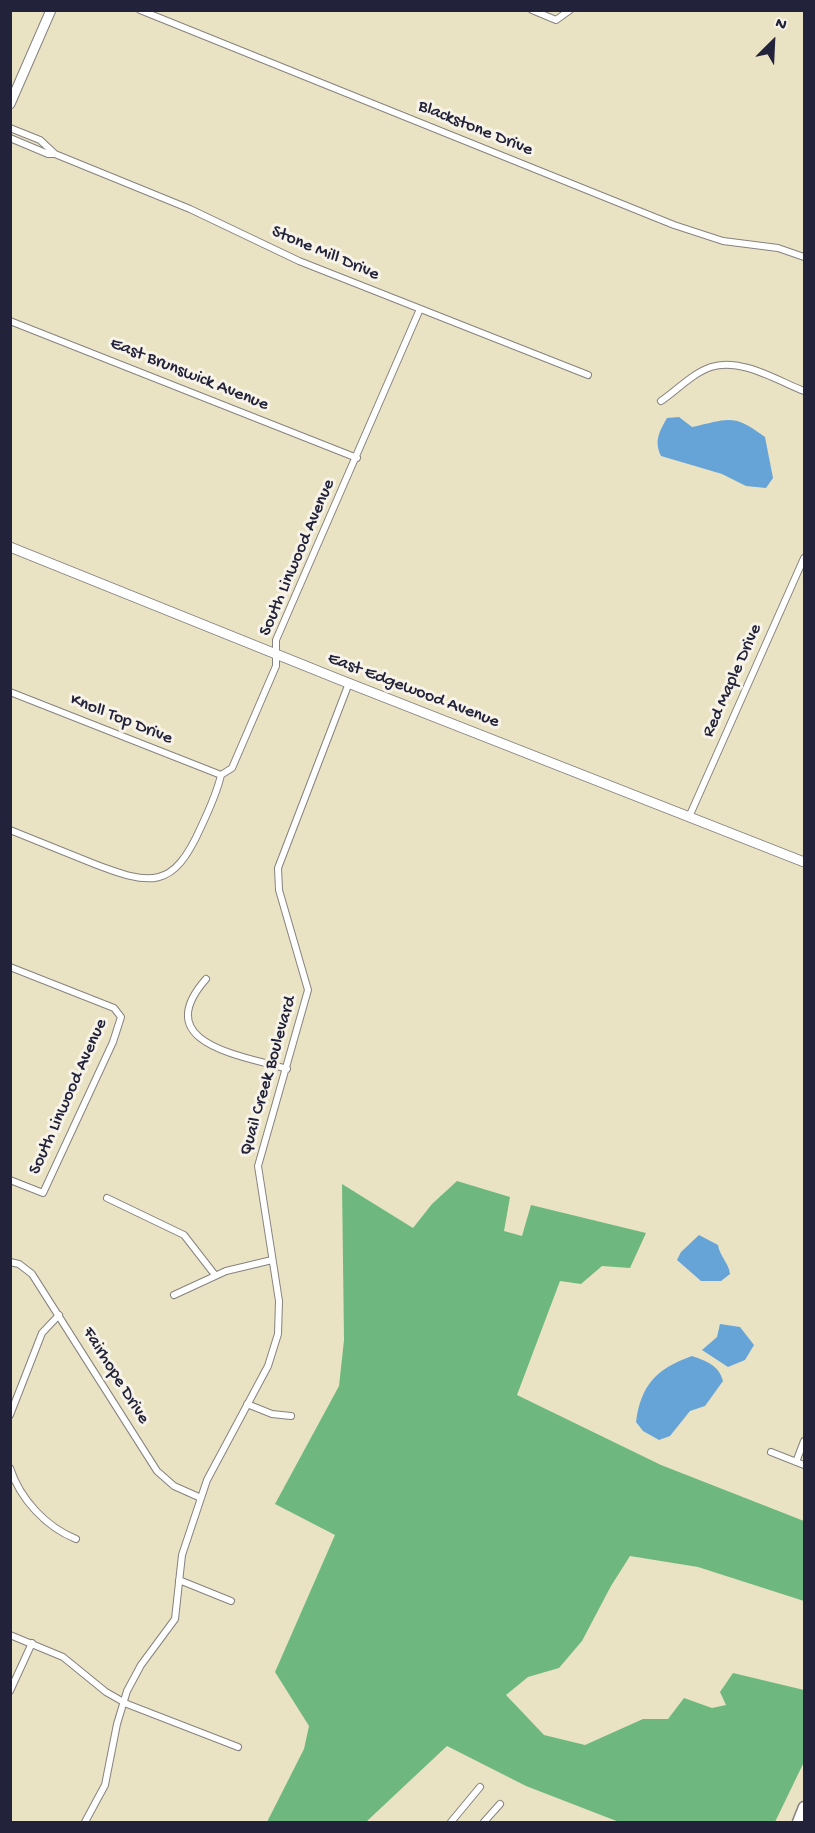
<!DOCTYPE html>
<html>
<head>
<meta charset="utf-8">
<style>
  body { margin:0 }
  #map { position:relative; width:815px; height:1833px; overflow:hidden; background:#e9e3c3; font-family:"Gochi Hand",sans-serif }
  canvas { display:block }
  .frame { position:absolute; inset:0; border:12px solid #22223b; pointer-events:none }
  .north { position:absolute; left:743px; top:12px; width:60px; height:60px; -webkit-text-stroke:4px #f7f3e8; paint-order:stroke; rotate:24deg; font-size:16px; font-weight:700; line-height:24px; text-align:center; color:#22223b }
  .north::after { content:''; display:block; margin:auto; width:21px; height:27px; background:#22223b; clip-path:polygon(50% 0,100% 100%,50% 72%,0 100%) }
</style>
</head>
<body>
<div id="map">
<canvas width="815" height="1833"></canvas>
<div class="frame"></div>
<div class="north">N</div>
</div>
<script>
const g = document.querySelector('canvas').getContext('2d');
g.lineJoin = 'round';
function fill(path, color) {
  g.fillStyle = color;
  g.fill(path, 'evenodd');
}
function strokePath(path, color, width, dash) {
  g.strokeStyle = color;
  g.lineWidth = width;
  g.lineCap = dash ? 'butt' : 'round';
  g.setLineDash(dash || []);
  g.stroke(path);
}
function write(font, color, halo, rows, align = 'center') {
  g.font = font + ' "Gochi Hand",sans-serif';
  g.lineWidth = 6;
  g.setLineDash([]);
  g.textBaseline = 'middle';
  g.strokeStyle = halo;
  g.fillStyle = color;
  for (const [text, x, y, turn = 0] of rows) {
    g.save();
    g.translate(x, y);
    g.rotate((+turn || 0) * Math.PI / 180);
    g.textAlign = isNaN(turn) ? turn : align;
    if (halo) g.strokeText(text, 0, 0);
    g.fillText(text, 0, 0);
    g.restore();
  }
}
const forest = new Path2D(`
  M457,1181L510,1197L504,1231L522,1236L531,1205L646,1233L630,1268L602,1266L581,1284L560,1281L517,1395L661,1465L804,1521V1601L698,1567L630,1556L611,1586L582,1641L559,1668L528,1677L506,1695L544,1735L585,1745L643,1719H668L684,1698L712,1708L726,1705L720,1692L733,1673L804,1690V1762L775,1822H619L526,1786L447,1746L366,1822H267L304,1749L309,1726L275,1672L335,1535L275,1504L339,1386L344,1340L342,1184L413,1228L432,1204Z`);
const water = new Path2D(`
  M679,417L692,427C729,419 733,413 765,437L773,478L766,488L746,486L722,474L661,456C654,441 659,432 667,418Z
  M699,1235L718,1245C720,1257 729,1263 730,1274L721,1281H701L677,1260L681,1252Z
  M720,1324L740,1327L754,1345L745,1360L728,1367L702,1350L717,1337Z
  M692,1356C706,1361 719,1365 723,1381L705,1406L690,1411L670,1436L659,1440L643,1431L636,1422C641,1385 656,1369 692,1356Z`);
const street = new Path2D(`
  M140,10L674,225L723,241L778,248L804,257
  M532,10L556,20L570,10
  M10,128L40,140L55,154H48L10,138
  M55,154L190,209L299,261L588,375
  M10,321L357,458
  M661,401C677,390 693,373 711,367C740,357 778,381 804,391
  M10,692L221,775
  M689,817L804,558
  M10,830C38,841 65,852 92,863C151,886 173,890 201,827C209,810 217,793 221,775L232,768L276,666V640L420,309
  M10,967L114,1008L121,1017L113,1042L43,1193L10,1180
  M206,979C149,1044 241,1055 287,1069
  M107,1198L184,1235L215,1275
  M10,1262L19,1264L32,1274L157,1471L174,1486L201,1498
  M174,1295L226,1271L272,1260
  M247,1404L272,1414L291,1416
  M10,1415L42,1333L59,1315
  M771,1452L804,1465
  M796,1462L804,1441
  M10,1468C20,1499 46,1527 76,1539
  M179,1580L231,1601
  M10,1635L63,1657L106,1692L127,1704L238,1747
  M10,1691L32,1643
  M85,1822L105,1785L117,1724L127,1691L141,1665L175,1619L182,1555L207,1480L268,1366L278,1334L279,1301L258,1166L308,990L279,890L278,868L349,683
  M451,1822L480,1787
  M484,1822L500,1804`);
const secondary = new Path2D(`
  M10,104L51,10
  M10,547L338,679L804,862`);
const primary = new Path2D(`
  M798,1822L804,1807`);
const streetNames = [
  ["Blackstone Drive",475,129,22],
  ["Stone Mill Drive",325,254,23],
  ["East Brunswick Avenue",189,375,22],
  ["South Linwood Avenue",298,558,-67],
  ["Red Maple Drive",733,681,-66],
  ["East Edgewood Avenue",413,691,21],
  ["Knoll Top Drive",121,720,22],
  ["Quail Creek Boulevard",269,1076,-74],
  ["South Linwood Avenue",69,1097,-66],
  ["Fairhope Drive",115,1376,58]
];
fill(forest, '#6eb880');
fill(water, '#66a4d8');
strokePath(street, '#86827f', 8);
strokePath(secondary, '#86827f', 11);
strokePath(primary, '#86827f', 13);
strokePath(street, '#fff', 6);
strokePath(secondary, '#fff', 9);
strokePath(primary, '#fff', 10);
write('18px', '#22223b', '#f7f3e8', streetNames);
</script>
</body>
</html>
